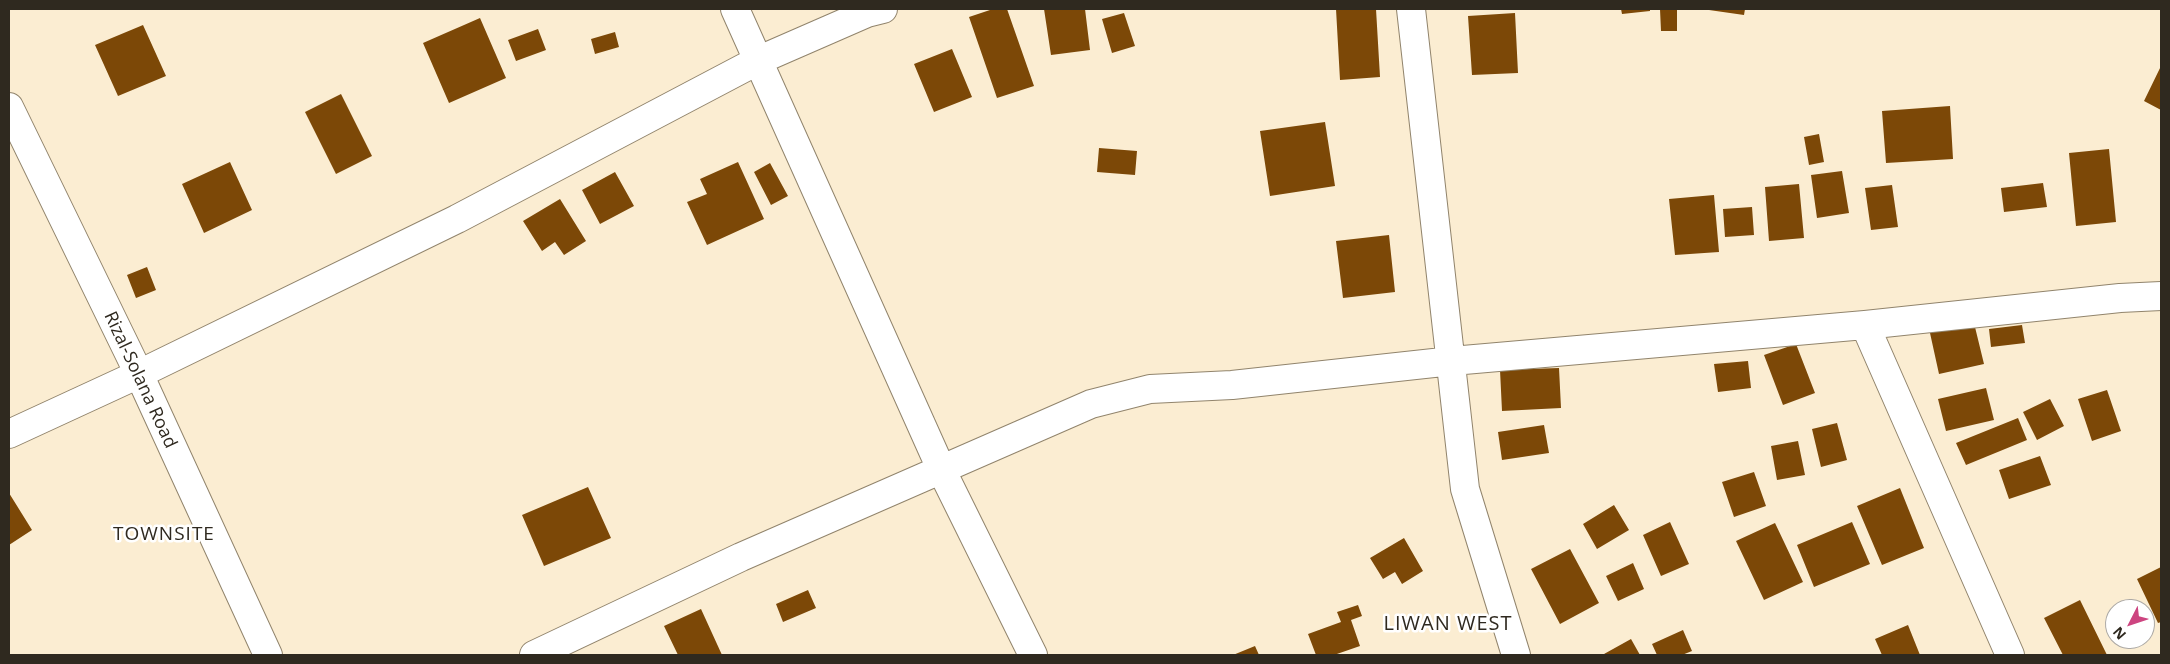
<!DOCTYPE html>
<html>
<head>
<meta charset="utf-8">
<style>
  body { margin:0 }
  #map { position:relative; width:2170px; height:664px; overflow:hidden; background:#fbedd2; font-family:"Open Sans",sans-serif }
  canvas { display:block }
  .frame { position:absolute; inset:0; border:10px solid #2f291f; pointer-events:none }
  .north { position:absolute; left:2105px; top:599px; width:50px; height:50px; box-sizing:border-box; background:#fff; border:1px solid #aca9a5; border-radius:50%; rotate:229deg; font-size:14px; font-weight:700; line-height:20px; text-align:center; color:#2f291f }
  .north::after { content:''; display:block; margin:auto; width:18px; height:22px; background:#cd4480; clip-path:polygon(50% 0,100% 100%,50% 72%,0 100%) }
</style>
</head>
<body>
<div id="map">
<canvas width="2170" height="664"></canvas>
<div class="frame"></div>
<div class="north">N</div>
</div>
<script>
const g = document.querySelector('canvas').getContext('2d');
g.lineJoin = 'round';
function fill(path, color) {
  g.fillStyle = color;
  g.fill(path, 'evenodd');
}
function strokePath(path, color, width, dash) {
  g.strokeStyle = color;
  g.lineWidth = width;
  g.lineCap = dash ? 'butt' : 'round';
  g.setLineDash(dash || []);
  g.stroke(path);
}
function write(font, color, halo, rows, align = 'center') {
  g.font = font + ' "Open Sans",sans-serif';
  g.lineWidth = 5;
  g.setLineDash([]);
  g.textBaseline = 'middle';
  g.strokeStyle = halo;
  g.fillStyle = color;
  for (const [text, x, y, turn = 0] of rows) {
    g.save();
    g.translate(x, y);
    g.rotate((+turn || 0) * Math.PI / 180);
    g.textAlign = isNaN(turn) ? turn : align;
    if (halo) g.strokeText(text, 0, 0);
    g.fillText(text, 0, 0);
    g.restore();
  }
}
const building = new Path2D(`
  M993,9H1007L1034,86L997,98L969,17Z
  M1044,9H1085L1090,50L1051,55Z
  M1336,9H1376L1380,77L1340,80Z
  M1621,9H1650V11L1622,14Z
  M1660,9H1677V31H1661Z
  M1702,9H1745L1744,15Z
  M1124,13L1135,46L1112,53L1102,19Z
  M1515,13L1518,73L1472,75L1468,16Z
  M480,18L506,78L449,103L423,43Z
  M143,25L166,76L118,96L95,45Z
  M538,29L546,50L516,61L508,40Z
  M615,32L619,47L595,54L591,39Z
  M952,49L972,97L934,112L914,64Z
  M2161,66V110L2144,101Z
  M341,94L372,156L336,174L305,112Z
  M1950,106L1953,159L1886,163L1882,111Z
  M1325,122L1335,186L1270,196L1260,131Z
  M1819,134L1824,162L1809,165L1804,137Z
  M1099,148L1137,151L1135,175L1097,172Z
  M2109,149L2116,222L2076,226L2069,153Z
  M230,162L252,210L204,233L182,184Z
  M738,162L764,219L707,245L687,202L707,194L700,179Z
  M770,163L788,196L771,205L754,172Z
  M1842,171L1849,213L1817,218L1811,175Z
  M615,172L634,206L600,224L582,190Z
  M2043,183L2047,207L2004,212L2001,188Z
  M1799,184L1804,238L1769,241L1765,187Z
  M1892,185L1898,227L1871,230L1865,188Z
  M1714,195L1719,252L1675,255L1669,199Z
  M560,199L586,241L564,255L555,242L542,251L523,221Z
  M1752,207L1754,235L1725,237L1723,209Z
  M1389,235L1395,292L1343,298L1336,241Z
  M147,267L156,290L136,298L127,275Z
  M1974,323L1984,364L1939,374L1930,333Z
  M2022,325L2025,343L1991,347L1989,329Z
  M1796,344L1815,393L1783,405L1764,355Z
  M1748,361L1751,388L1718,392L1714,364Z
  M1559,368L1561,408L1502,411L1500,370Z
  M1986,388L1994,420L1946,431L1938,399Z
  M2107,390L2121,431L2092,441L2078,399Z
  M2050,399L2064,426L2037,440L2023,412Z
  M2018,418L2027,440L1966,465L1956,443Z
  M1837,423L1847,460L1821,467L1812,429Z
  M1544,425L1549,453L1502,460L1498,432Z
  M1798,441L1805,475L1777,480L1771,446Z
  M2040,456L2051,485L2009,499L1999,470Z
  M1754,472L1766,506L1734,517L1722,482Z
  M588,487L611,538L544,566L522,515Z
  M1900,488L1924,548L1882,565L1857,506Z
  M9,493L32,530L9,545Z
  M1614,505L1629,530L1597,549L1583,524Z
  M1670,522L1689,564L1661,576L1643,535Z
  M1852,522L1870,564L1814,587L1797,545Z
  M1775,523L1803,582L1764,600L1736,541Z
  M1404,538L1423,571L1402,584L1395,572L1383,579L1370,558Z
  M1570,549L1599,603L1560,624L1531,569Z
  M1633,563L1644,589L1618,601L1606,576Z
  M2161,567V622L2158,623L2137,579Z
  M808,590L816,608L783,622L776,604Z
  M2080,600L2107,655H2063L2044,618Z
  M1358,605L1362,616L1351,620L1360,646L1334,655H1316L1308,634L1341,622L1337,612Z
  M701,609L722,655H678L664,626Z
  M1908,625L1920,655H1882L1875,639Z
  M1683,630L1692,651L1682,655H1657L1652,644Z
  M1631,639L1640,655H1605L1604,654Z
  M1255,646L1259,655H1233Z`);
const street = new Path2D(`
  M735,9L942,471L1033,655
  M1411,9L1465,489L1516,655
  M1865,325L2010,655
  M9,434L139,374L457,219L757,61L867,13L883,9
  M534,655L741,557L1091,404L1150,389L1232,385L1452,361L1865,325L2120,298L2161,296`);
const secondary = new Path2D(`
  M9,107L139,374L268,655`);
const streetNames = [
  ["Rizal-Solana Road",140,380,65]
];
const neighbourhoodNames = [
  ["TOWNSITE",164,535]
];
const quarterNames = [
  ["LIWAN WEST",1448,624]
];
fill(building, '#7c4807');
strokePath(street, '#91846c', 30);
strokePath(secondary, '#91846c', 30);
strokePath(street, '#fff', 28);
strokePath(secondary, '#fff', 28);
write('18px', '#2f291f', '#fff', streetNames);
g.letterSpacing = '1px';
write('19px', '#2f291f', '#fff', neighbourhoodNames);
g.letterSpacing = '0px';
g.letterSpacing = '1px';
write('20px', '#2f291f', '#fff', quarterNames);
g.letterSpacing = '0px';
</script>
</body>
</html>
